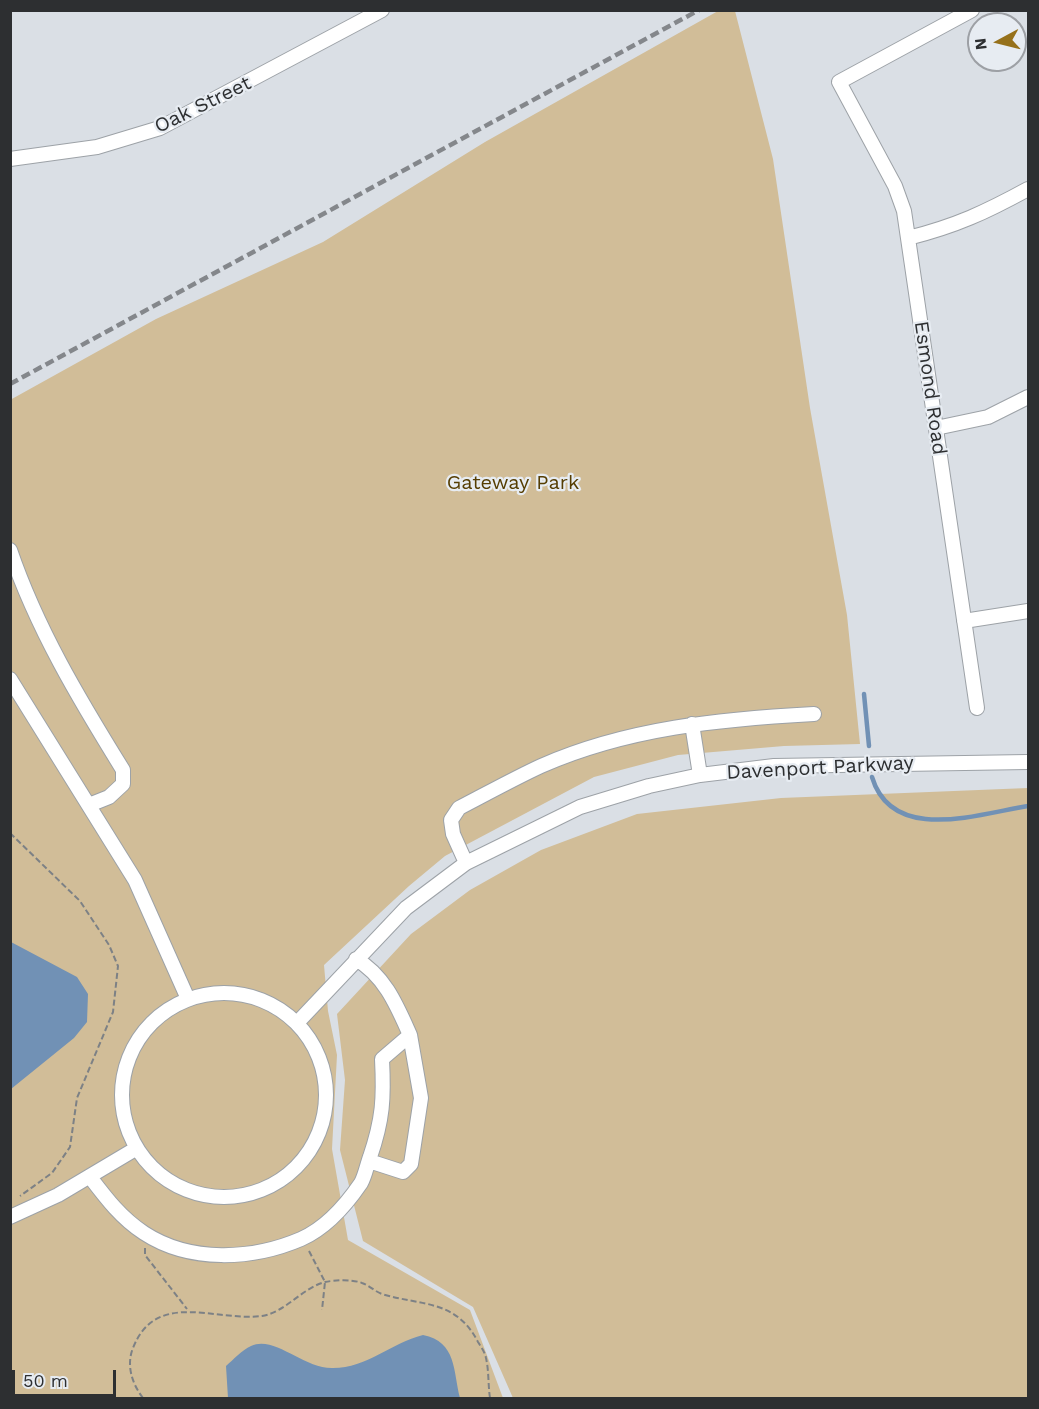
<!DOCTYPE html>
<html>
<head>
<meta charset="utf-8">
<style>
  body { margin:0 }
  #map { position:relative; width:1039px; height:1409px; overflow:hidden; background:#dadfe5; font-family:"Work Sans",sans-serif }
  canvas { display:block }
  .frame { position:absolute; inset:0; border:12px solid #2d2f31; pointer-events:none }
  .north { position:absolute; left:967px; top:12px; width:60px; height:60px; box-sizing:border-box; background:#e7ecf2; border:2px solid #9da0a5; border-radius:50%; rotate:263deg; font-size:16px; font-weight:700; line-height:24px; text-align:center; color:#2d2f31 }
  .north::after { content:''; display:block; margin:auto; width:21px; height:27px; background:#96711b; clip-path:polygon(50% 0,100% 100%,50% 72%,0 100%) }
  .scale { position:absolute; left:12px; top:1370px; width:104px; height:27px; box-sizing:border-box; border:3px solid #2d2f31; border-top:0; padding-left:8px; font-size:18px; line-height:21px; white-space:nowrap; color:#2d2f31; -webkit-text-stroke:4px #e7ecf2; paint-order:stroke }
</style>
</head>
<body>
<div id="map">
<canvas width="1039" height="1409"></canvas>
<div class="frame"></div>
<div class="north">N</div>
<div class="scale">50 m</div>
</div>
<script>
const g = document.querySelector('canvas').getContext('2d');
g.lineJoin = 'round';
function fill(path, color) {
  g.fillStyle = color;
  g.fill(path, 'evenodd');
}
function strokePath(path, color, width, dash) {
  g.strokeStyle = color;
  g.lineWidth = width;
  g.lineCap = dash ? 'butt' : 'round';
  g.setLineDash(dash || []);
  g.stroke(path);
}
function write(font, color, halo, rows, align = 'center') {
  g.font = font + ' "Work Sans",sans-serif';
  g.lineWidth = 4.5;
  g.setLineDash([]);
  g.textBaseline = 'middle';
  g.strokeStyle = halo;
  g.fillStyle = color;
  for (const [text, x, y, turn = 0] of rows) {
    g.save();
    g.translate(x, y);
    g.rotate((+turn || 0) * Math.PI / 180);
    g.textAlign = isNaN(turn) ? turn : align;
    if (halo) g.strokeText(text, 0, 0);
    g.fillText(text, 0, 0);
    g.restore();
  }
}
const green = new Path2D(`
  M718,11H735L773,159L810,408L847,615L860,744L784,746L678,755L594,777L445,856L409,886L324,965L328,1011L337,1055L332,1149L348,1240L470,1310L503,1398H11L10,400L156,319L323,242L485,142Z
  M1028,788V1398H513L473,1307L363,1241L340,1150L345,1080L337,1014L411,934L470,890L541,850L637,814L781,798Z`);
const water = new Path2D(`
  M11,942L77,977L88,994L87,1022L74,1038L11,1089Z
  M423,1335C457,1342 453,1371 460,1398H228L226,1366C233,1360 242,1350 251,1346C275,1335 303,1369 333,1368C367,1368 391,1343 423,1335Z`);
const stream = new Path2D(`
  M864,694L869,746
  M872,777C892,844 978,814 1028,806`);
const path = new Path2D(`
  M10,833L80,901L109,945L118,966L113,1012L77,1098L70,1147L52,1173L20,1196
  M145,1248V1255L187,1309
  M309,1251L325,1282L322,1310
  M143,1398C132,1384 126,1365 133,1348C156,1289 216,1322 262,1316C286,1312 302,1288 325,1282C335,1280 352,1279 362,1283C369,1285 374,1291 382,1294C421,1306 456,1299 478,1342C481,1347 485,1352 486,1358C489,1371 488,1385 490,1398`);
const minor = new Path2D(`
  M972,10L839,82L895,186L904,211L977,708
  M10,159L97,147L160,128L382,10
  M908,238C956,226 986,212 1028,189
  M936,428L988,417L1028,397
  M10,550C37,629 79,699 123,770V784L109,797L89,805
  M964,621L1028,611
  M10,679L135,880L188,999
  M692,724L700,775
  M466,863L453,834L451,820L459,808C486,794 513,779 541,766C627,728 721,719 814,714
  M122 1095a102 102 0 1 1 204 0a102 102 0 1 1-204 0Z
  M297,1023L406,908L466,863L580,807L649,786L700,775L774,766L1028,762
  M369,1161L403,1172L411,1164L421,1098L410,1035
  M90,1177C106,1198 121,1218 144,1233C190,1263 252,1260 301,1239C326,1228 346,1205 361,1183C365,1176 367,1165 370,1157C383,1119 384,1098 382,1059L410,1035C397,1006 385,976 356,959
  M10,1217L58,1195L137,1148`);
const rail = new Path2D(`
  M10,384L699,10`);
const streetNames = [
  ["Oak Street",203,105,-26],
  ["Esmond Road",930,388,82],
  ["Davenport Parkway",820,768,-3]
];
const parkNames = [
  ["Gateway Park",513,483]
];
fill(green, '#d1bd98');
fill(water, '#7191b5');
strokePath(stream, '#7191b5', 4.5);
strokePath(minor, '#9da2a7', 16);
strokePath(path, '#7d8185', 2, [6, 3]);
strokePath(minor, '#fff', 14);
strokePath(rail, '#84878b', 4.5, [9, 4.5]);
write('20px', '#2d2f31', '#e7ecf2', streetNames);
write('20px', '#553d02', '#e7ecf2', parkNames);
</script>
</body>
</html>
